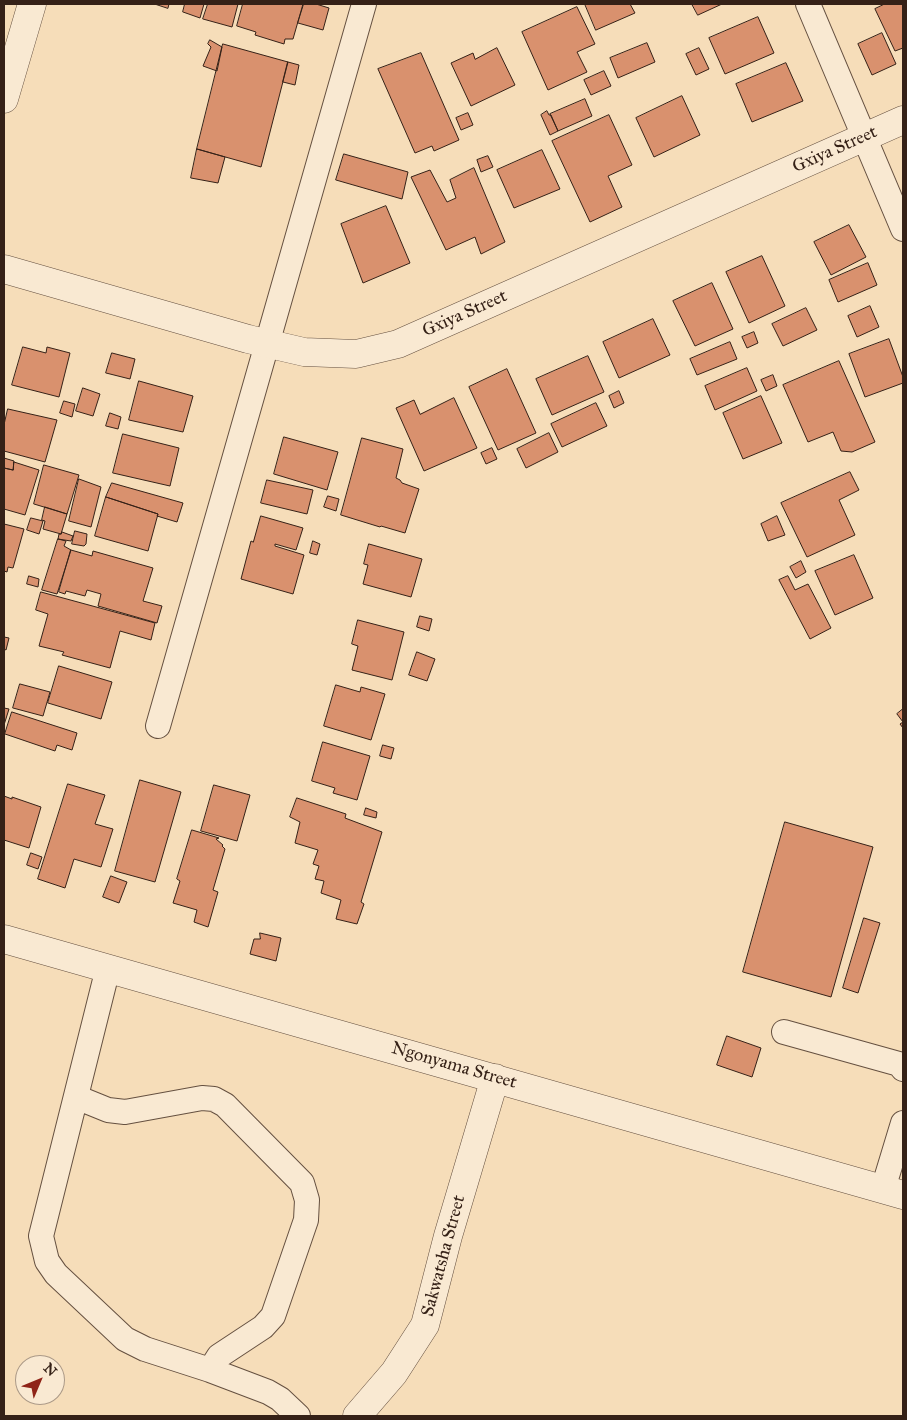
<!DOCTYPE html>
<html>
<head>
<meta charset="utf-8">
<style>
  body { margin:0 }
  #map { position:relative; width:907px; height:1420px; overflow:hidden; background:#f6ddb9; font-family:"IM FELL Great Primer",serif }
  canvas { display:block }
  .frame { position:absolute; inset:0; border:5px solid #352117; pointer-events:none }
  .north { position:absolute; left:15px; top:1355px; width:50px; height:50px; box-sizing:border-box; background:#f9e9d2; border:1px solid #ab9987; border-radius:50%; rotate:45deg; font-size:14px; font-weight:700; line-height:20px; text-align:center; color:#352117 }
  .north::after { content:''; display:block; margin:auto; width:18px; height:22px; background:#8f2418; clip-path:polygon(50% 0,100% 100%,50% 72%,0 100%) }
</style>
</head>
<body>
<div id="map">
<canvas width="907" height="1420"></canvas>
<div class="frame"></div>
<div class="north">N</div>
</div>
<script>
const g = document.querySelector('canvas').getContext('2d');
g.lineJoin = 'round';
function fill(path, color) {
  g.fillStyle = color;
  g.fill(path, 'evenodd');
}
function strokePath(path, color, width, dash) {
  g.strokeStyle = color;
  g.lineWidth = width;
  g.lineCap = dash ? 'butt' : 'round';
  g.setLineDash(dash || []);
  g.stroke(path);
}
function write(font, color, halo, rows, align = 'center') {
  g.font = font + ' "IM FELL Great Primer",serif';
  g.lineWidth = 4.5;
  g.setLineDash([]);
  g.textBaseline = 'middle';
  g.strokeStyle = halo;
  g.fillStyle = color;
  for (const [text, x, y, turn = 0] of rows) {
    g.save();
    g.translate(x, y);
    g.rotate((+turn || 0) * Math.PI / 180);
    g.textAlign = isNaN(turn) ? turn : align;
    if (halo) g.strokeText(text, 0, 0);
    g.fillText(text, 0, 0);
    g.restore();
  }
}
const building = new Path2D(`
  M155,4H169L168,8Z
  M185,4H204L200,18L183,12Z
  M208,4H238L232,27L203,19Z
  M243,4H303L293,39H285L284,44L255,35L256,32L237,26Z
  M304,4H316L329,8L323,30L298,23Z
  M585,4H630L635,13L596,30Z
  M692,4H722L698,15Z
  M885,4H903V48L895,51L875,9Z
  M577,7L595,44L577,52L587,72L548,90L522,32Z
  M758,17L774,53L725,74L709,38Z
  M882,33L896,64L872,75L858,44Z
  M210,40L222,47L217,71L203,66L211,47L208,44Z
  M647,43L655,62L618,78L610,58Z
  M223,44L288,62L261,167L197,149Z
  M497,48L515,85L471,106L451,63L473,53L475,59Z
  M699,48L709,69L696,75L686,54Z
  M421,53L459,140L434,151L432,146L415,153L378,69Z
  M288,62L299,65L295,85L283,82Z
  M786,63L803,101L752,122L736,84Z
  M604,71L611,86L591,95L584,80Z
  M682,96L700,135L654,157L636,118Z
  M585,99L592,116L558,131L550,114Z
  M547,111L549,115H551L558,131L550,135L541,115Z
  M468,113L473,125L461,130L456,118Z
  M609,115L632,165L608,176L622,207L590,222L552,141Z
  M197,149L225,157L218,183L191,178Z
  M542,150L560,189L514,208L497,170Z
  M344,154L408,172L402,199L336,180Z
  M488,156L493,167L481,172L477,160Z
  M474,168L505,242L481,254L475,237L446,250L411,177L430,170L447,202L456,198L450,180Z
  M386,206L410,263L363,283L341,224Z
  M849,225L866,257L831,275L814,242Z
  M762,256L785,306L749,323L726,272Z
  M868,263L877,285L838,302L829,280Z
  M712,283L733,329L695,346L673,301Z
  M870,306L879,327L857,337L848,316Z
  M806,308L817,330L783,346L772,324Z
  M653,319L670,355L619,378L603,342Z
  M754,332L758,343L747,348L742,337Z
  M889,339L903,377V383L865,397L849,354Z
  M730,342L737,359L697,375L690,359Z
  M23,347L46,353L47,347L70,353L59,397L12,385Z
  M112,353L135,359L130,379L106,373Z
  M588,356L604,392L552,415L536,379Z
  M839,361L875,442L852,452L841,451L833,432L808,442L783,385Z
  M747,368L757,391L715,410L705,386Z
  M507,369L536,433L498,450L469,387Z
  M773,375L777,386L766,391L761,380Z
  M139,381L193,396L183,432L129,420Z
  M83,388L100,394L93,416L76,411Z
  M619,391L624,403L614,408L609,396Z
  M761,396L782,443L743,459L723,413Z
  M454,398L477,448L424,471L396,408L414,400L420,414Z
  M64,401L75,404L72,417L60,413Z
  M596,403L607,426L562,447L551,424Z
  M8,409L57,420L45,462L4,451V425Z
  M110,413L121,417L118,429L106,426Z
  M549,433L558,452L526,468L517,449Z
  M123,434L179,448L170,486L113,473Z
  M284,437L338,452L327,490L274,474Z
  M362,438L403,449L396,478L400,480L402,483L419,489L405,533L381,526L380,527L341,515Z
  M492,448L497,459L486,464L481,453Z
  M4,458L14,461L13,470L4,468Z
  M14,462L39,470L25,515L4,509V468L13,470Z
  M44,465L79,475L67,514L34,504Z
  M850,472L859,490L839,500L855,535L807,557L781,503Z
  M79,479L101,487L91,527L69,521Z
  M267,480L313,490L307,514L261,503Z
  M112,483L183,503L177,522L157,516L158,514L106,497Z
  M328,496L339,499L336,511L324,507Z
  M106,497L158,514L148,551L95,536Z
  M45,507L67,514L61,534L43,529L45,521L42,520Z
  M261,516L303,528L296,550L275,544V546L304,555L293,594L241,579L251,541L253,542Z
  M777,516L785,535L768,541L761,524Z
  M31,518L43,521L39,534L27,530Z
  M4,524L24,529L13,568L8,567L7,572L4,571Z
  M75,531L87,534L86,544L84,546L72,544Z
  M62,532L73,536L71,541L58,539L59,534H61Z
  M58,539L66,541L64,546L71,550L57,594L42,590Z
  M313,541L320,544L317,555L310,553Z
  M369,544L422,559L411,597L363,584L368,565L364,564Z
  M71,550L92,556L93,551L153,568L143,601L162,606L157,623L98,606L101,594L87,590L85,596L66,591L65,594L59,592Z
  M854,555L873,598L835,615L815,571Z
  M801,561L806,572L796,578L790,567Z
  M29,576L39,579L38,587L27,584Z
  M788,576L795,590L808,584L831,628L810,639L779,580Z
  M41,592L155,623L151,640L120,631L110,668L62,655L64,652L39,646L48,614L36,610Z
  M420,616L432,619L429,631L417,627Z
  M358,620L404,632L392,680L352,670L358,646L352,644Z
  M4,637L9,638L6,650L4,649Z
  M417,652L435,659L427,681L409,675Z
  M59,666L112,682L101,719L48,703Z
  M20,684L50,692L43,716L13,708Z
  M336,685L360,692L361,687L385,694L371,740L324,726Z
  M4,708L9,709L4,725Z
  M903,709V728L900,724L903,722L897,714Z
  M12,712L77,733L72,750L57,745L55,751L5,734Z
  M323,742L370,756L357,800L333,793L335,788L312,781Z
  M383,745L394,748L391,759L380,756Z
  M140,780L181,792L155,882L115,871Z
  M68,784L105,795L95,824L113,829L101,867L74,859L65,888L38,879Z
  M214,785L250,795L237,841L201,831Z
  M4,796L12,799V797L41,807L29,848L4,840Z
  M297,798L346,814L345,818L382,832L361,902L364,904L357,924L336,919L341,900L321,893L324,881L315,879L319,866L313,864L318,850L295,843L300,822L290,817Z
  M366,808L377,812L376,818L364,815Z
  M785,822L873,847L831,997L743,972Z
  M192,830L219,838L216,839L223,845L222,846L225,849L213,890L218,892L208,927L194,922L197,910L173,903L180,881L177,879Z
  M31,853L42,857L38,869L27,865Z
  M111,876L127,882L119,903L103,897Z
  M864,918L880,923L858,993L843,988Z
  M260,933L281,938L276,961L250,954L254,939H260Z
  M727,1036L761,1048L752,1077L717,1065Z`);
const service = new Path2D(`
  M808,4L903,229
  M158,726L364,4
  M108,968L41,1236L47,1261L56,1274L125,1339L145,1349L210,1370L268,1392L280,1399L298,1416
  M784,1032L899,1064L903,1069
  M76,1097L108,1110L125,1112L202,1098L214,1099L225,1105L302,1183L307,1200L306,1220L273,1316L263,1327L219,1356L210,1370
  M883,1189L903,1123`);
const minor = new Path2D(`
  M4,99L32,4
  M4,269L248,339L304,352L356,354L398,344L903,120
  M4,939L903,1195
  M357,1416L394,1373L425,1325L448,1236L495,1078`);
const streetNames = [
  ["Gxiya Street",835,150,-24],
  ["Gxiya Street",465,314,-24],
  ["Ngonyama Street",454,1066,16],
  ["Sakwatsha Street",444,1256,-75]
];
fill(building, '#d9916e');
strokePath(building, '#352117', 1);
strokePath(service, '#655040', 26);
strokePath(minor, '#655040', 29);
strokePath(service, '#f9e9d2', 24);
strokePath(minor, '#f9e9d2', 28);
write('18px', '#352117', '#f9e9d2', streetNames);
</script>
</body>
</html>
